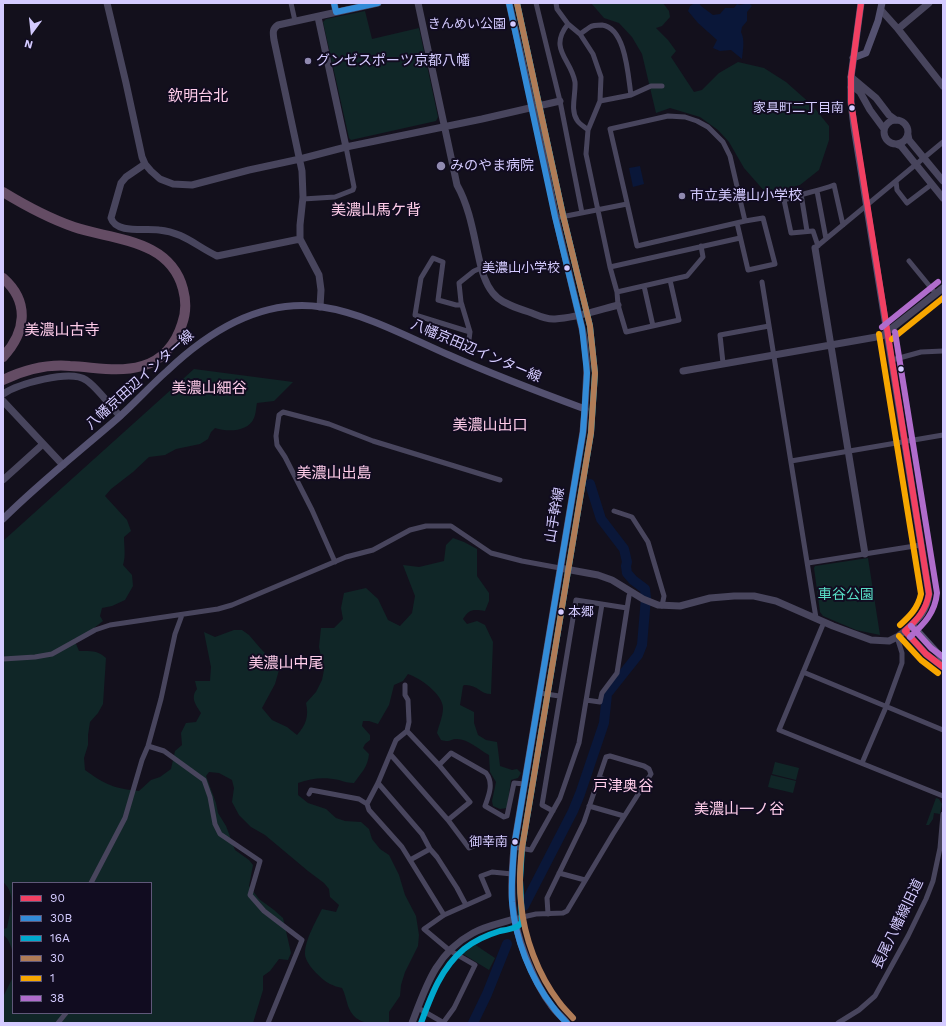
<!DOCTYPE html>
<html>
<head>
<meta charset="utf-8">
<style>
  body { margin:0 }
  #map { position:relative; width:946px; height:1026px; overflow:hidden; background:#13101c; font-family:"Work Sans",sans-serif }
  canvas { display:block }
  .frame { position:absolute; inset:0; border:4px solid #d4cbff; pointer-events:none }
  .legend { position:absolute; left:12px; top:882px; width:140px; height:132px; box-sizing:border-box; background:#110c20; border:1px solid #5f5879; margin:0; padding:5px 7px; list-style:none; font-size:12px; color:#d4cbff }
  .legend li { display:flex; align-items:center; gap:8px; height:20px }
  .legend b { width:20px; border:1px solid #5f5879 }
  .north { position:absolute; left:12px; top:12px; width:40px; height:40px; -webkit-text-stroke:3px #110c20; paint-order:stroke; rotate:195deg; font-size:11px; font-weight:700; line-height:16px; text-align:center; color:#d4cbff }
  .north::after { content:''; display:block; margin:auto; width:14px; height:18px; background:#d4cbff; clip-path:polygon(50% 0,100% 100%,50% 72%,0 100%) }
</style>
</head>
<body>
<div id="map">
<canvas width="946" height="1026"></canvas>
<div class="frame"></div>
<ul class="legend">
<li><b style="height:5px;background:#f24062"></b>90</li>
<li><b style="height:5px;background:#338bd7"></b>30B</li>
<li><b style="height:5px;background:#00a9ce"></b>16A</li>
<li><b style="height:5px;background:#b07c57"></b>30</li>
<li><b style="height:5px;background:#f7a600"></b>1</li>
<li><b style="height:5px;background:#b06ccc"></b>38</li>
</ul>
<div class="north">N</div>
</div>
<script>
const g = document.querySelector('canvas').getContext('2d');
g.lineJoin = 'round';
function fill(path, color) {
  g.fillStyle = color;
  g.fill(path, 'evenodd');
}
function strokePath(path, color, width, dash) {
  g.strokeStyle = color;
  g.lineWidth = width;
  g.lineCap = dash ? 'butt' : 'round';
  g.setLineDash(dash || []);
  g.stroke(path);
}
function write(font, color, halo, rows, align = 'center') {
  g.font = font + ' "Work Sans","Noto Sans JP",sans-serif';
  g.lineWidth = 4;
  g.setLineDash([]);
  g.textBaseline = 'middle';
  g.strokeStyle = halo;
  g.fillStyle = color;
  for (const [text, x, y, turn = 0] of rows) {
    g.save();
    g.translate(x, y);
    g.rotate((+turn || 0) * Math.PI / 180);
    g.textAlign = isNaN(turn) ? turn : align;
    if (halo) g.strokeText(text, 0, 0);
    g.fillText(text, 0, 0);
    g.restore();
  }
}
const green = new Path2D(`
  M591,3H663L669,11L670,17L662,26L656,28L668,40L676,51L671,57L694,92L702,90L719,73L738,62L764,68L786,82L812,105L829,126V140L819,170L800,185L766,193L744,168L729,142L718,130L700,117L670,108L656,113L642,54L632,37L619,23L604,18Z
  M365,11L372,39L419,28L438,117L436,121L351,140L349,138L323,22L326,19Z
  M194,369L293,382L274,401L257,403C256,407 256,414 254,418C248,432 228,432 215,428L211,432L208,439L200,444L176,449L165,455L149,457L133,472L111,489L105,496L127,520L131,531L124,537C124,547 126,556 123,565L132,575L133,586L125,600L112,606L102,608L100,616L103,621L85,635L74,639L79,651C89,651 98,650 106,658L103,704L98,713L90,722L88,735V745L84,758L85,770C104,784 115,789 139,791L151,780L160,777L171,769L175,751L182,745L181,733L186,723L196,722L201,713C196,705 190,698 197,689L195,681H210L211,667L204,632L215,637L234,630H242L249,635L261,649L270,658L279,670L275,684L262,708L272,720L287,727L297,735C306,725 309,716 306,703L316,692L322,680L324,670L319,647L321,628H334L343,619L341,608L344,593L366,588L378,599L388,620L400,626L412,613L415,596L403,565L419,567L444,561L446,545L453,538L464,542L477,549V576L489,593V601L485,611C473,609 469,609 463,619L467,624L477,621L485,625L493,642L491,694C480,694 477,684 464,685L463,686L460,705L474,712V723L478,735L486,740L497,742L500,766L512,770L517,769L521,773L518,778L511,780L507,808L500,809L493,806L492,801L496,782L490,772L489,755C480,750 468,739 457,739C449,739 451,743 441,740L437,733C439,725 443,716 443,708C443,694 420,678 408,674L403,681L394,685L389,705L378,724L369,721H363L362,726L370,735V740L365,744L363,748L369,754C368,767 361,773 354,783C349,783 344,782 339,780C324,777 312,778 298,783V795L308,803L326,809L336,818L345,821L361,822L369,829L372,839L380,849L389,855L399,875L405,895L416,916L419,935L418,946L405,972L401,985L400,996L389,1012V1023C370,1023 356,1026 348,1006C346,1000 345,993 342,988C338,987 334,986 330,984C322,980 304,963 305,953C305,940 316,921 322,909L336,912L339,905L330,897L329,889L324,883L308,871L265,835L251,827L239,815L232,802L234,788L232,780L219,773L209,772L206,776L216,803L218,813L226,826L235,850L249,860L253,865L249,886L259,899L274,910L283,918L291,953L288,960L279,959L270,971L263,976V990L253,1023L3,1022V997L12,979L13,973V1013H151V883H13V953C11,947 9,938 3,935V929L7,928C10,912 17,894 3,882V541Z
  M868,558L880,635L856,630L823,616L820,612L814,568L815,566Z
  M775,762L799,768L796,780L772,774Z
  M771,775L796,781L793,793L768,787Z
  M936,798L939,799L942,804L940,814L934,813L933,819L929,825H926Z
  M474,944L495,958L489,970L463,954Z`);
const water = new Path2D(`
  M695,3H699L701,6L713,15L720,14L725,8H734L737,4L740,5L749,3L752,6L747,12V21L742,27L741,32C745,40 743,49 742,59L731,50L720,51L713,48L717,40L698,23L688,11L690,6Z
  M640,166L644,184L633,187L629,168Z`);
const river = new Path2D(`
  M524,906L573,811L580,794L604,723L607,694L638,655L642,645L646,598L645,589L633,580L627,573L626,566L627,562L624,549L601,519L590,484
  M473,1023L487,994L507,944`);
const minor = new Path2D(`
  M291,3L295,21
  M536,3L560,101L582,213
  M556,3L557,9L568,24L580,34L593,54L601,77L600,101L588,130L586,154L610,267L617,292L618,305L626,332L679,320L670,280
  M568,24C548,49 571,59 575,82C576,94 570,110 577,120C579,124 585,127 588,130
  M580,34C583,32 587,29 590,27C593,25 598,25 602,25C626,28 628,76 631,95
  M600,101L631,95L651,86H662
  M896,181L897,190L907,203L932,184
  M817,191L826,239
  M801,194L807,231
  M303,199L335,197L353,190L354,187L346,147
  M556,218L627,204
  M737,223L748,270L775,264L763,218L745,221L637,246L610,129L668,116L685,117L697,121L708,127L723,142L730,156L745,221
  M818,246L813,231L791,233L784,200C801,194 818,191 834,185L843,225
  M815,248L943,142
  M909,261L936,294
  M610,267L740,238
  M762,282L816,618
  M644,286L653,326
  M617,292L687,276L703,257L701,246
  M462,305H456L438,300L443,262L433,258L421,278L415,315L470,332
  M469,340L470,332L461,302L459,283L474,271L481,268
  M892,360L921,352L943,351
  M723,363L720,335L769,326
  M791,461L943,435
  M614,511L632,517L648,542L664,596L662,606
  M335,562L312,510L285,457L277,445L276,436L279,415L283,412L329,424L373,441L500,480
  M808,563L921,545
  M824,622L779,730L943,796
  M3,659L35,657L52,654L95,630L110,625L218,609L232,605L346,557L373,550L410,530L426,526H451L491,553L522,561L560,568
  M803,672L943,730
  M540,693L559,696
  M586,700L600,702L602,693L617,673L629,596L631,591
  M407,731L439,765L470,802L448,820
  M148,746L164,751L204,780L210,797L215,824L220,834L260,861L250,895L264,911L302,940L268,1023
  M391,755L448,820L469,848L486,841
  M862,763L886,707L902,663V653L897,637
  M439,765L451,753L486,773C494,783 489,795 485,806L504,817L507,816L514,783L524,784
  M599,778L641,790
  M378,783L422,834L430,849L437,857L457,888L466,905
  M309,794L311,790L359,799L367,804L378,783L396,740L407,731L409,722L408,700L405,695V685
  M367,804L369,810L402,847L444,915
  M589,806L624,816
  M553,811L542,805L576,600L627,608
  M514,847L531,850L560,798L579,743L602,604
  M410,860L430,849
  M559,873L585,880
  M91,883L125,818L142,760L148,746L161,699L175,634L182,615
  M514,919L536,914L563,913L567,911L613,834L651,774L649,769L644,766L610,756L606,757L584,822L547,898L548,914
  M418,1008L444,1023
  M58,1023L66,1013
  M443,1023L454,1008L475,965L449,950L424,929L444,915L489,895L481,876L492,872L512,874
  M838,1023L859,1010L875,996L908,936L926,899L933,881L940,848L943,814`);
const tertiary = new Path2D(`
  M107,3L126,83L142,157L145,164L151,171L160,179L173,184L192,185L249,170L300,159L346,147L482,119L560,101
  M334,3L336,12
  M418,3L457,185C471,210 474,239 481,267C489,298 501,303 529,312C537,315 546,320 555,319C576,318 599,310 618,305
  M509,3L540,138L556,218L584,337L587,366L585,409
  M881,10L898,29L943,86
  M318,17L346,147
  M898,29L929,3
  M851,77L876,98L889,115L896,120
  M851,87L855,88L860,92L870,110L884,129
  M884 132a12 12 0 1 1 24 0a12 12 0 1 1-24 0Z
  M908,135L909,140L943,181
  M896,144L901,146L943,198
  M145,164L126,177L121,183L111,218C116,234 145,228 159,230C183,232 196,246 217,256L300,239
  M815,248L865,554
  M320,307L321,290L319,275L300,239V225L303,197L302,171L274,40C273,33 272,29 278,25L378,3
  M683,371L882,336L943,288
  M3,394C18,384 70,369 86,380C97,387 110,406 120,416
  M3,401L63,465
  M3,480L43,444
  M560,568L598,575L612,580L643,599L658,605L680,606L710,598L734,596H754L776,601L833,626L871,640L889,641L897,637L905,631
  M412,1023C426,986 436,953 473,933C485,926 501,923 514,919`);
const secondary = new Path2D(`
  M861,3L851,77V102L854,127L929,594C926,613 918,619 905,631L926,654L943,667
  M853,58L866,53L878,21L882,3
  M3,519C39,483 79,452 118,418C135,403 150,386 167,371C209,331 262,298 322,307C364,313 410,338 449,355C494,375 539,392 585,409L583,432L514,847C512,871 510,897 515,921C520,946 535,984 551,1005C555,1011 562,1017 567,1023
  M912,625L943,659`);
const motorway = new Path2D(`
  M3,192C26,206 48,218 74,227C113,240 170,239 183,289C186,300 186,313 182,324C176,344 162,361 142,366C118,373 95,367 70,366C47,364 24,370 3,380
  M3,278C30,302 26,332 3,357`);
const bus1 = new Path2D(`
  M861,3L851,77V102L929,594C926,610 917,620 905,631
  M905,631L926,654L943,667`);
const bus2 = new Path2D(`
  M334,3L336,12L378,3
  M509,3L555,217L582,328L587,373L583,432L514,847C513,865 511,884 512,902C515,938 530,978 553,1007C557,1013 562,1018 567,1023`);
const bus3 = new Path2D(`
  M421,1023C431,996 441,968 464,949C475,940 487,935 500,931C506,930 513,929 518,926C521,924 521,923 522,921L520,880L522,848L591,433L595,373L590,326L563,215L517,3`);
const bus4 = new Path2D(`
  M517,3L563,215L590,326L595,373L591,433L522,848C520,866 519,885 521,903C524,937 538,975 559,1002C563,1008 568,1012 573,1018`);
const bus5 = new Path2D(`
  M879,334L921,594C918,608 910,616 900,625
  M892,339L943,298
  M899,636L921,660L938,673`);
const bus6 = new Path2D(`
  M882,327L938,282
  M895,332L937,593C935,613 924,624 910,637
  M911,626L931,648L943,657`);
const markers = [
  [513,24,3.5,"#d4cbff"],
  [308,61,4,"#908ab0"],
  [852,108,3.5,"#d4cbff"],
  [441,166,5,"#908ab0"],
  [682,196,4,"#908ab0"],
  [567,268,3.5,"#d4cbff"],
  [901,369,3.5,"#d4cbff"],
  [561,612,3.5,"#d4cbff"],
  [515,842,3.5,"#d4cbff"]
];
const busNames = [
  ["きんめい公園",506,24],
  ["家具町二丁目南",844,108],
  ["美濃山小学校",560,268],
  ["本郷",568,612,"left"],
  ["御幸南",508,842]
];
const poiNames = [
  ["グンゼスポーツ京都八幡",316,61],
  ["みのやま病院",450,166],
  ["市立美濃山小学校",690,196]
];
const streetNames = [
  ["八幡京田辺インター線",476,351,23],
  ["八幡京田辺インター線",140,380,-42],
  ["山手幹線",555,515,-80],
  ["長尾八幡線旧道",898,924,-64]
];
const parkNames = [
  ["車谷公園",846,595]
];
const neighbourhoodNames = [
  ["欽明台北",198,97],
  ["美濃山馬ケ背",376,211],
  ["美濃山古寺",62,331],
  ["美濃山細谷",209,389],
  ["美濃山出口",490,426],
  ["美濃山出島",334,474],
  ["美濃山中尾",286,664],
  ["戸津奥谷",623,787],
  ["美濃山一ノ谷",739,810]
];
fill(green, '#102627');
fill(water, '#0a1739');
strokePath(river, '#0a1739', 10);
strokePath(minor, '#48455d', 5);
strokePath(tertiary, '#48455d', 7);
strokePath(secondary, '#545170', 7);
strokePath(motorway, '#644c64', 10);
strokePath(bus1, '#f24062', 6);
strokePath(bus2, '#338bd7', 6);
strokePath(bus3, '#00a9ce', 6);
strokePath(bus4, '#b07c57', 6);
strokePath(bus5, '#f7a600', 6);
strokePath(bus6, '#b06ccc', 6);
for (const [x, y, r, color] of markers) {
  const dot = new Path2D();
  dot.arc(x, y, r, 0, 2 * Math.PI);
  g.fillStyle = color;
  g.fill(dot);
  strokePath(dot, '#110c20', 1.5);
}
write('13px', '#d4cbff', '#110c20', busNames, 'right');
write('14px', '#d4cbff', '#110c20', poiNames, 'left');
write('14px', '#d4cbff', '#110c20', streetNames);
write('14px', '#58dec6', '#110c20', parkNames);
write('15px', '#ffcdea', '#110c20', neighbourhoodNames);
</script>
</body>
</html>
